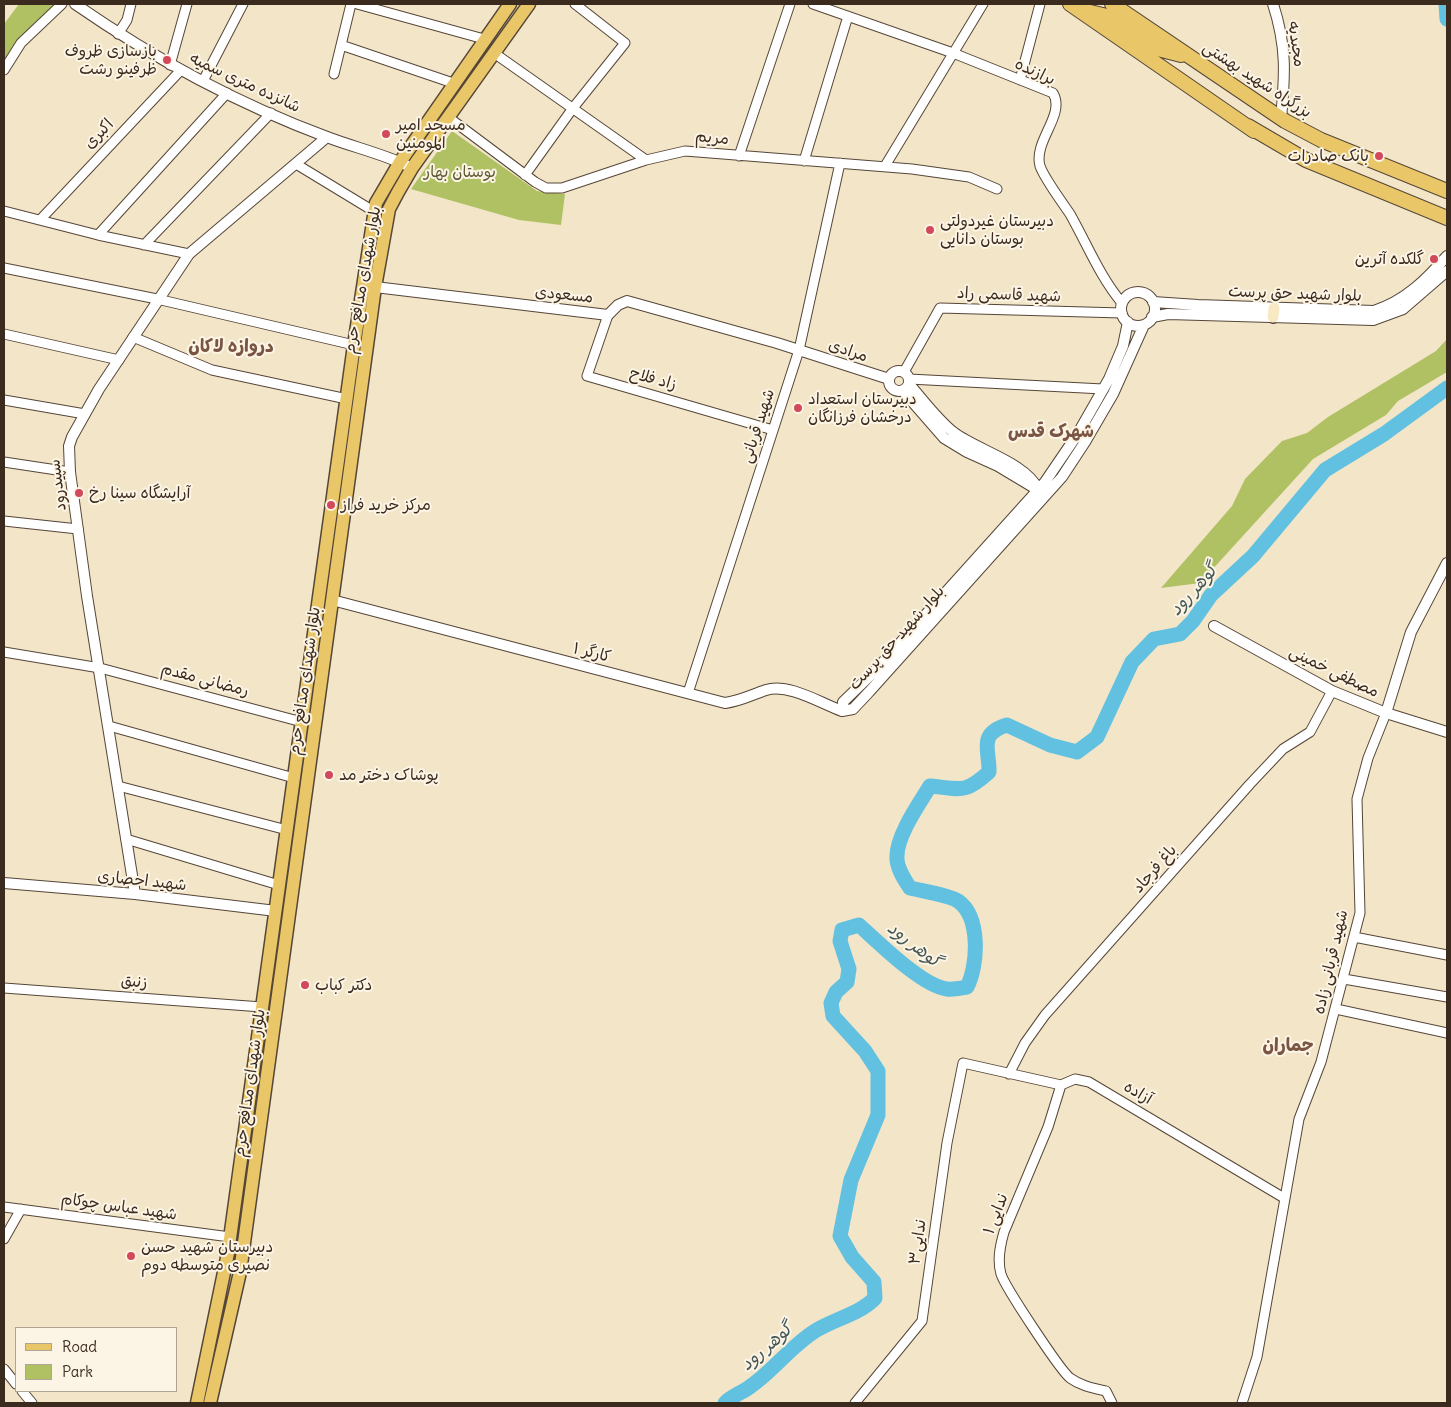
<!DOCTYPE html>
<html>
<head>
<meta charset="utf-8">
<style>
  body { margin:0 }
  #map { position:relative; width:1451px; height:1407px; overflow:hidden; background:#f2e5c8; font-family:Delius,sans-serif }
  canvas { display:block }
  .frame { position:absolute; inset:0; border:5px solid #3b2a1e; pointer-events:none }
  .legend { position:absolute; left:15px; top:1327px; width:162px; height:65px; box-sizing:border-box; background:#fcf5e5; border:1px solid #afa495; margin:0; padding:6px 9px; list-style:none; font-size:15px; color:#3b2a1e }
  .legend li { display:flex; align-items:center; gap:10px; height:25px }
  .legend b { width:25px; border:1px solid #afa495 }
</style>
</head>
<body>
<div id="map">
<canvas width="1451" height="1407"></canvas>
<div class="frame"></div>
<ul class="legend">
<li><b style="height:6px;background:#e9c769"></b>Road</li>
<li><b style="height:14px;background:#b0c164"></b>Park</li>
</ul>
</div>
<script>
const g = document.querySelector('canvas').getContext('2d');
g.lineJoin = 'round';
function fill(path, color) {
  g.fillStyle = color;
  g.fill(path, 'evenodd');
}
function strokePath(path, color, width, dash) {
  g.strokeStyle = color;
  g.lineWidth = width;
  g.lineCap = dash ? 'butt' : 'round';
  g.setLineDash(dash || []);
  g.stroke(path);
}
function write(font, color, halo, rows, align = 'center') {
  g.font = font + ' Delius,"Playpen Sans Arabic",sans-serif';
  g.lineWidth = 4;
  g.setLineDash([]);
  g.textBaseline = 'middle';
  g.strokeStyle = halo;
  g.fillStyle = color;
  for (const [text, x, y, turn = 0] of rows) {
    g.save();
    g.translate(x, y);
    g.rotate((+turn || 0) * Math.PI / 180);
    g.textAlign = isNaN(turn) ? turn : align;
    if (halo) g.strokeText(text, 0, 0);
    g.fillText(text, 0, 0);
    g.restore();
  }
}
const green = new Path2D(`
  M19,4H56L4,68V24Z
  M452,131L537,191L565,194L561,225L519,220L411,189Z
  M1447,339V372L1398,401L1386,415L1313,459L1200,583L1161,588L1232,506L1245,479L1282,441L1307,433L1328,417L1436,351Z`);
const river = new Path2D(`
  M1446,4L1447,19
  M725,1403C733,1395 742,1393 751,1386C774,1370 790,1347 815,1331C834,1319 860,1314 875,1298L874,1282L852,1257L840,1236L851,1180L878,1115V1071L865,1051L833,1016L831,1003L836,992L847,982L849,969L840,941L842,930L859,925C878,942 922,986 947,989C953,990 961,988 967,987C978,966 981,917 958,901C949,895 922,891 910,888C904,879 896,867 897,856C897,835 919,804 930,786C961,789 965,794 989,772C990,751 977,734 1007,725L1050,745L1077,752L1097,737L1132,662L1154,639L1180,634L1193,621L1211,595L1253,556L1325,470L1384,434L1447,388`);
const minor = new Path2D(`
  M357,4L484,39
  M813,4L953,53L1053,93C1066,115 1033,141 1040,166C1044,178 1062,202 1070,214C1087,244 1100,277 1122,303
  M118,34L127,20L131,4
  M341,45L453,83
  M494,53L646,160
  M170,65L187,4
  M4,70L21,43L62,4
  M334,74L351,4
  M1020,80L1040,4
  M203,81L243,4
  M448,117L535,182L546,188H562L646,160L685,151L912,169L969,177L997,189
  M739,156L790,4
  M804,161L848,16
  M296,164L375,212
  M885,166L983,4
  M525,175L573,108L625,43L575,4
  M4,211L98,235L189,254
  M40,220L181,70
  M98,235L227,93
  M144,245L271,113
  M4,268L157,299L354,345
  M608,315L587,376L773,430
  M4,334L119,360
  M133,337L212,370L347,399
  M904,372L940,308L1122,313
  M909,379L1103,389
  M4,400L85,414
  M4,462L70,472
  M4,521L78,529
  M4,652L100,668L302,722
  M688,693L799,350L840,163
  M109,726L294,778
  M118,786L287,830
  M126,839L279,885
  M1354,937L1447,955
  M1344,979L1447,997
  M4,988L262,1007
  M1336,1009L1447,1033
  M1009,1074L1025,1043L1045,1015L1250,784L1283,749L1310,732L1332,691
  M1061,1085L1048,1127L1004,1232C1000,1246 997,1260 1001,1274C1005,1287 1060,1370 1070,1378C1081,1386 1093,1388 1106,1391L1112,1403
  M4,1207L230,1237
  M4,1239L21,1209
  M4,1369L16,1384
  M22,1391L32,1403
  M855,1403L922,1321L947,1143L963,1063L1061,1085L1075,1079L1089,1082L1284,1198
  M1242,1403L1257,1357L1299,1119L1321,1062L1360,913L1357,799L1368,758L1386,713`);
const tertiary = new Path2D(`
  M75,4C153,58 238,104 327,137C353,147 380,153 406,165
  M1273,4C1287,47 1285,75 1281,119
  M375,287L608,315L618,305L627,301L777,343L889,379
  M1121 309a17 17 0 1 1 34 0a17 17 0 1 1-34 0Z
  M1153,302L1198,305L1374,311C1405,301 1426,280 1447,256
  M1152,317L1168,314L1373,320L1403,309L1447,271
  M889 381a10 10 0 1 1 20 0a10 10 0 1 1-20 0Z
  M909,384C923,400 937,419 953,432C976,450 1025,462 1038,489
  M903,391L944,438L967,452L998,466L1043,493
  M332,600L725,703C740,701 751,695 766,690C789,683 820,703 842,711
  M1214,626L1332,691L1386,713L1447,732
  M842,711L853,709L869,692L1062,477L1085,442L1113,394L1144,325
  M842,711L843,702L874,672L1045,482L1077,435L1109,379L1123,346L1128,322
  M1386,713L1411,632L1447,563
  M4,883L135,894L276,911
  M135,894L87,596L70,472L69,446L72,437L99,389L189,254L327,137`);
const secondary = new Path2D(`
  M1273,317L1274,308`);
const primary = new Path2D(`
  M197,1403L228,1253L354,345L376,203L400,162L510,4
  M210,1403L240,1272L375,287L389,209L398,192L412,168L529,4`);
const trunk = new Path2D(`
  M1070,4L1254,131
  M1112,4L1285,121L1321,140L1447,191
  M1086,11L1111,17L1154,48L1181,55
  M1248,126L1306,160L1447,218`);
const markers = [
  [167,60,5,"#d1495b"],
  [386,134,5,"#d1495b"],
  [1379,156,5,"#d1495b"],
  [930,230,5,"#d1495b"],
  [1434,259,5,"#d1495b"],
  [798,408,5,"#d1495b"],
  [79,493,5,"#d1495b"],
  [331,505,5,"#d1495b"],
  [329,775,5,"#d1495b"],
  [305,985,5,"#d1495b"],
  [131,1256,5,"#d1495b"]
];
const streetNames = [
  ["مجیدیه",1296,44,82],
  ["برازنده",1035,72,25],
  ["بزرگراه شهید بهشتی",1257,80,33],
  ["شانزده متری سمیه",245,83,25],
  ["اکبری",99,134,-46],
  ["مریم",712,138,5],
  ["بلوار شهدای مدافع حرم",363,280,-80],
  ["بلوار شهید حق پرست",1295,294,2],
  ["مسعودی",564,295,6],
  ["شهید قاسمی راد",1009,295,2],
  ["مرادی",848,351,18],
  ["زاد فلاح",653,379,15],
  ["شهید قربانی",758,426,-72],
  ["سپیدرود",58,485,-97],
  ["بلوار شهید حق پرست",897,638,-48],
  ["کارگر ۱",592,653,14],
  ["مصطفی خمینی",1334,672,26],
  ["رمضانی مقدم",205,680,15],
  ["بلوار شهدای مدافع حرم",305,681,-82],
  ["باغ فرجاد",1155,869,-49],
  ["شهید احصاری",142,881,6],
  ["شهید قربانی زاده",1331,962,-77],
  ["زنبق",134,982,4],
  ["بلوار شهدای مدافع حرم",250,1083,-82],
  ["آزاده",1138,1093,30],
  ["شهید عباس چوکام",119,1207,8],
  ["ندایی ۱",996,1214,-69],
  ["ندایی۳",918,1242,-82]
];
const poiNames = [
  ["بازسازی ظروف",157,51,"right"],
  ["ظرفینو رشت",157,69,"right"],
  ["مسحد امیر",396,125],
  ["المومنین",396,143],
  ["بانک صادرات",1369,156,"right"],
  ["دبیرستان غیردولتی",940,221],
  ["بوستان دانایی",940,239],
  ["گلکده آترین",1424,259,"right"],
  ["دبیرستان استعداد",808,399],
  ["درخشان فرزانگان",808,417],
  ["آرایشگاه سینا رخ",89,493],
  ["مرکز خرید فراز",341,505],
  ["پوشاک دختر مد",339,775],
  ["دکتر کباب",315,985],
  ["دبیرستان شهید حسن",141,1247],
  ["نصیری متوسطه دوم",141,1265]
];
const parkNames = [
  ["بوستان بهار",460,172]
];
const neighbourhoodNames = [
  ["دروازه لاکان",231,347],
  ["شهرک قدس",1051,432],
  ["جماران",1288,1046]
];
const waterNames = [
  ["گوهر رود",1194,590,-48],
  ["گوهر رود",914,945,38],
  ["گوهر رود",767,1347,-41]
];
fill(green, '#b0c164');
strokePath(river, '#62c1e0', 15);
strokePath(minor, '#564638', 11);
strokePath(tertiary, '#564638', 12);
strokePath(secondary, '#564638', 14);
strokePath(primary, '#564638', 15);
strokePath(trunk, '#564638', 16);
strokePath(minor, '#fff', 9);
strokePath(tertiary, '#fff', 10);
strokePath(secondary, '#f6e9c3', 11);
strokePath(primary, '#e9c769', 12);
strokePath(trunk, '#e9c769', 14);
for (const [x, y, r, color] of markers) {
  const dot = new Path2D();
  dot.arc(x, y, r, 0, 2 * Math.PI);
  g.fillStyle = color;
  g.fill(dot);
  strokePath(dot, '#fcf5e5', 2);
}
write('16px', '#3b2a1e', '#fcf5e5', streetNames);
write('16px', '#3b2a1e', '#fcf5e5', poiNames, 'left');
write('16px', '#5e5733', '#fcf5e5', parkNames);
write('bold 18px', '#7a5544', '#fcf5e5', neighbourhoodNames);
write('italic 18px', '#475758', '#fcf5e5', waterNames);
</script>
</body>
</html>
